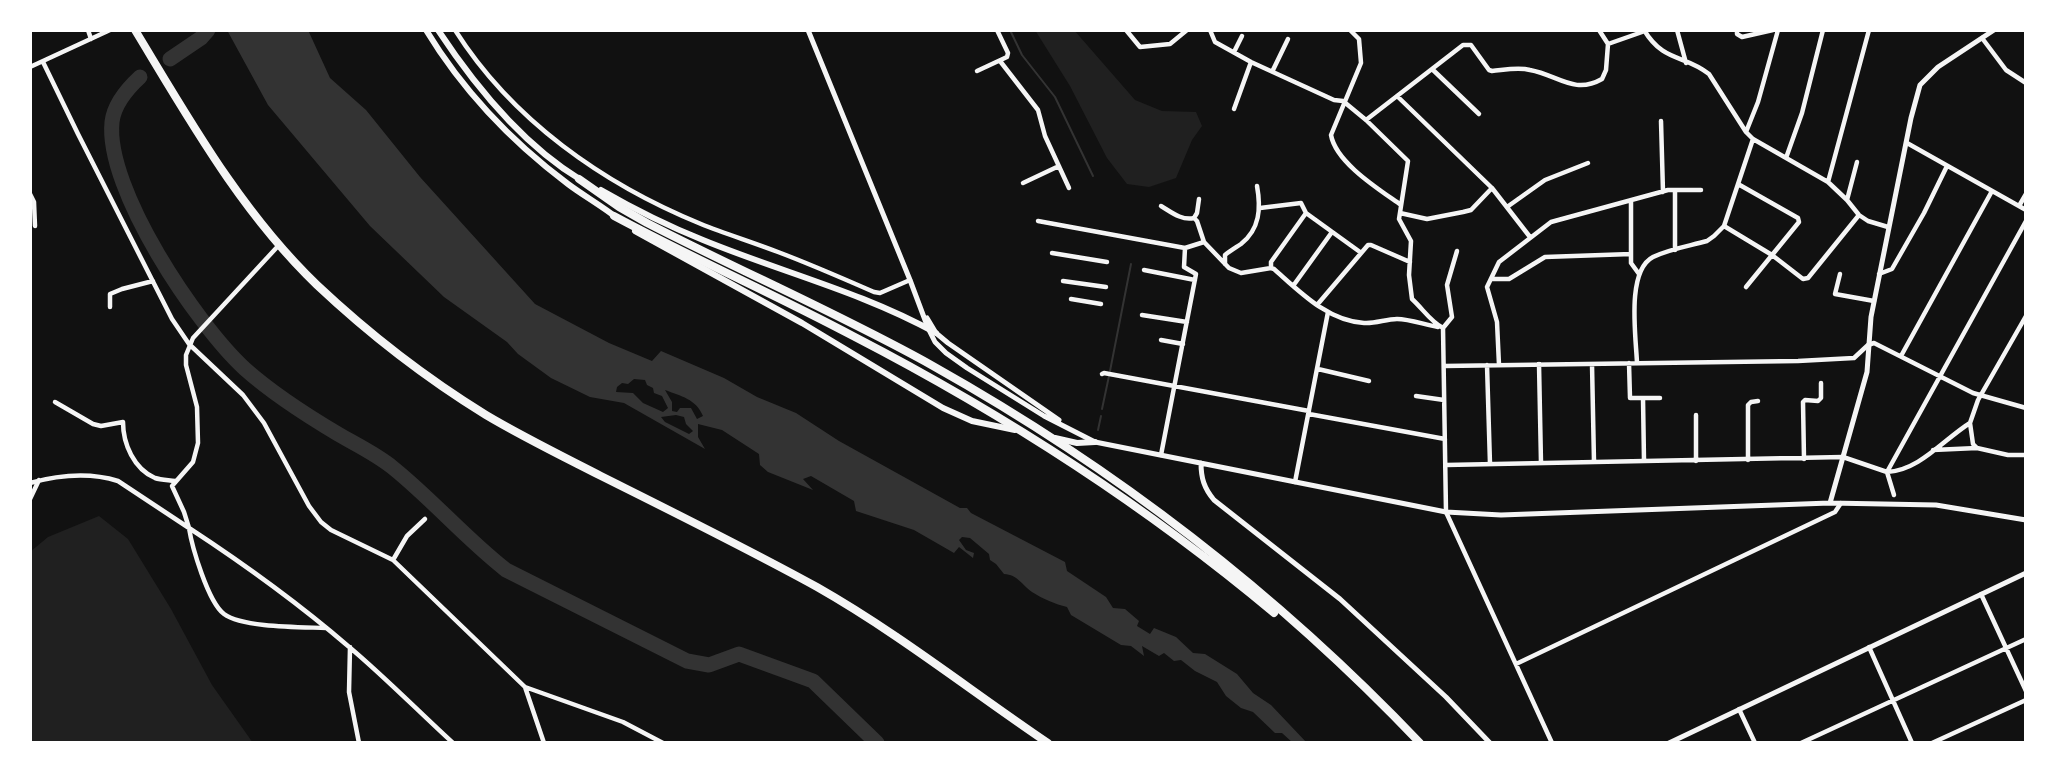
<!DOCTYPE html>
<html>
<head>
<meta charset="utf-8">
<style>
  body { margin:0 }
  #map { position:relative; width:2056px; height:773px; overflow:hidden; background:#111; font-family:"Asap Condensed",sans-serif }
  canvas { display:block }
  .frame { position:absolute; inset:0; border:32px solid #fff; pointer-events:none }
</style>
</head>
<body>
<div id="map">
<canvas width="2056" height="773"></canvas>
<div class="frame"></div>
</div>
<script>
const g = document.querySelector('canvas').getContext('2d');
g.lineJoin = 'round';
function fill(path, color) {
  g.fillStyle = color;
  g.fill(path, 'evenodd');
}
function strokePath(path, color, width, dash) {
  g.strokeStyle = color;
  g.lineWidth = width;
  g.lineCap = dash ? 'butt' : 'round';
  g.setLineDash(dash || []);
  g.stroke(path);
}
const green = new Path2D(`
  M1035,30H1074L1135,100L1162,111L1196,112L1202,126L1192,140L1176,178L1149,187L1127,184L1107,158L1070,86Z
  M99,516L128,539L171,609L212,685L253,743H30V552L48,537Z`);
const water = new Path2D(`
  M227,30H308L330,78L366,110L420,177L535,304L609,343L652,361L661,351L724,378L757,397L796,413L839,441L960,508H967L971,513L1065,562L1067,571L1106,597L1113,608L1125,609L1139,621L1137,626L1150,634L1154,628L1176,637L1193,653L1205,654L1237,674L1253,693L1271,705L1307,743H1293L1282,733H1275L1253,712L1241,708L1226,696L1217,682L1195,671L1181,660L1174,661L1164,653L1159,656L1142,646L1144,656L1131,646L1121,645L1071,615L1067,607C1055,604 1043,599 1032,592C1021,584 1018,575 1004,574L996,564L990,560L989,554L970,538L962,537L959,540L966,550L974,553L973,558L959,547L954,553L914,530L856,511L854,501L811,476L803,479L813,490L768,472L760,465L759,454L722,430L698,424V437L705,449L624,403L590,397L551,378L518,354L507,342L444,297L370,226L268,105ZM634,379L645,380L647,385L653,388L654,393L662,396L668,408L663,412L643,403L633,393L616,392L617,387L622,383L628,384ZM665,390C681,396 696,399 703,416L697,419L691,408H680L677,412L672,411V402ZM676,415L684,417L686,424L693,431L689,434L665,422L661,417Z`);
const stream = new Path2D(`
  M1010,30L1022,55L1055,97L1093,176
  M1110,371L1131,264
  M1102,409L1109,376
  M1098,430L1101,416`);
const river = new Path2D(`
  M170,59L201,38L208,30
  M140,77C127,89 114,104 112,122C105,189 197,325 245,369C272,393 306,415 338,434C355,444 376,454 392,467C432,499 465,538 506,570L687,661L709,665L739,654L813,681L877,743`);
const minor = new Path2D(`
  M88,30L91,39
  M455,30C512,120 603,184 701,224C726,234 752,242 778,252C810,264 842,278 874,292L880,293L910,280
  M1126,30L1140,47L1170,44L1187,30
  M1210,30L1215,42L1251,62L1334,100L1343,101L1366,120L1408,161L1399,219L1411,241L1409,275L1412,299C1423,309 1430,321 1443,328
  M1350,30L1359,39L1361,63L1331,135C1336,163 1380,190 1401,205
  M1599,30L1608,44L1645,31
  M1644,30C1664,63 1684,54 1709,74L1746,132L1753,139L1828,182L1847,200L1859,215L1868,221L1888,227
  M1677,30L1686,63
  M1737,30V34L1742,37L1773,30
  M1982,38L2006,70L2026,83
  M1234,52L1242,36
  M1000,61L1038,110L1045,136L1069,188
  M43,62L78,134L172,319L189,344L243,395L264,423L309,506L321,522L331,530L393,560L525,687L623,722L663,743
  M30,67L110,30
  M1432,69L1479,114
  M1273,70L1288,39
  M977,71L1007,57L1008,53L997,30
  M1397,96L1492,188L1530,237
  M1234,109L1251,62
  M1366,120L1463,45H1471L1489,70L1492,71C1504,70 1518,67 1530,70C1558,75 1574,95 1602,79L1606,70L1608,44
  M1661,121L1663,192
  M1746,132L1758,102L1778,30
  M1753,139L1724,226L1772,255L1803,279L1808,278L1859,215
  M1907,143L2026,210
  M1786,158L1802,113L1823,30
  M1828,182L1869,30
  M1023,183L1059,166
  M1738,184L1798,218L1799,222L1746,287
  M1675,191V250
  M30,194L34,202L35,226
  M1847,200L1857,162
  M1631,201V263L1639,274
  M1161,206C1171,212 1182,221 1194,218L1197,213L1199,199
  M2019,206L2026,194
  M1507,207L1545,180L1588,163
  M1260,208L1301,203L1306,213L1360,252
  M1400,213L1427,219L1463,212L1471,210L1492,188
  M1194,218L1197,221L1204,242L1229,268L1241,273L1271,268L1274,269C1300,292 1328,321 1364,323C1375,324 1386,319 1397,319C1410,319 1425,325 1438,327
  M1038,221L1185,248L1184,267L1196,274L1161,455
  M279,245L193,338L186,355V365L197,407L198,443L193,462L172,486L184,512L189,528C244,564 298,603 348,646C385,677 418,711 453,743
  M1185,248L1204,242
  M1457,251L1447,285L1452,317L1443,328L1446,512L1552,743
  M1052,253L1107,262
  M1225,264V255C1230,251 1235,248 1241,244C1260,229 1261,208 1257,186
  M1271,268V262L1306,213
  M1144,270L1195,280
  M1840,274L1835,294L1874,301
  M1879,274L1892,269L1924,213L1947,166
  M1491,279H1509L1545,257L1631,254
  M1063,281L1106,287
  M1293,286L1332,232
  M1071,299L1101,304
  M1317,305L1368,245H1371L1410,262
  M110,307V294L122,289L153,281
  M1142,315L1187,322
  M2026,316L1978,400L1970,423L1973,444L1977,448L2008,455H2026
  M1161,340L1183,344
  M1901,356L1992,191
  M1629,363L1630,398H1660
  M1637,363C1636,337 1626,271 1653,257C1669,249 1689,246 1707,241L1714,236L1724,226
  M1539,364L1541,463
  M1592,364L1594,462
  M1487,365L1490,464
  M1499,365L1497,322L1487,287L1499,262L1551,222L1668,190H1701
  M1444,366L1798,361L1854,358L1868,345L1874,343L1973,393L2026,408
  M1318,369L1369,381
  M1102,374L1104,373L1309,411
  M1416,396L1444,400
  M1643,398L1644,461
  M55,402L93,424L101,426L123,422C123,444 134,469 155,478C161,480 168,480 175,481
  M1309,414L1445,439
  M1696,415V461
  M1970,423C1944,439 1919,471 1887,472L2026,221
  M1933,450L1977,448
  M1804,459L1803,402L1805,400L1818,401L1821,398V383
  M1748,460V405L1751,402L1758,401
  M1446,465L1843,457L1887,472L1894,495
  M1295,482L1328,312
  M30,483C59,475 89,472 118,481L189,528C192,547 208,602 224,614C243,628 302,627 326,628
  M30,499L39,480
  M393,560L407,536L425,519
  M1981,594L2026,691
  M350,647L349,692L359,743
  M1869,647L1912,743
  M1516,664L1835,512L1841,503
  M525,687L544,743
  M1739,709L1755,743
  M1801,743L2026,639
  M1932,743L2026,700`);
const tertiary = new Path2D(`
  M808,30L910,280L928,328L935,342L946,353L967,368L1044,416L1095,442L1446,512L1501,515L1830,503L1936,505L2026,520
  M927,318L936,333L948,343L1059,420
  M1201,463C1201,478 1204,488 1214,500L1340,599L1446,697L1490,743
  M1830,503L1867,372L1871,317L1911,118L1920,85L1938,67L1994,30
  M1669,743L2026,573`);
const secondary = new Path2D(`
  M426,30C463,91 512,142 568,184C584,196 602,206 617,218
  M438,30C475,86 523,145 581,180
  M601,190C634,209 668,226 703,240C781,272 862,292 936,333
  M635,231L802,323L943,408L972,421L1015,430
  M1055,438L1077,443L1095,442`);
const trunk = new Path2D(`
  M135,30C189,119 241,212 317,285C368,333 426,378 486,415C523,437 562,456 601,476C673,512 746,548 817,587C898,633 971,691 1048,743`);
const motorway = new Path2D(`
  M579,179L619,207L647,223C742,272 840,314 933,366C1113,467 1278,594 1420,743
  M614,216C692,258 774,294 853,336C1002,413 1145,505 1274,613`);
fill(green, '#202020');
fill(water, '#333');
strokePath(stream, '#333', 2);
strokePath(river, '#333', 15);
strokePath(minor, '#f5f5f5', 4.5);
strokePath(tertiary, '#f5f5f5', 5);
strokePath(secondary, '#f5f5f5', 6);
strokePath(trunk, '#f5f5f5', 8);
strokePath(motorway, '#f5f5f5', 8);
</script>
</body>
</html>
